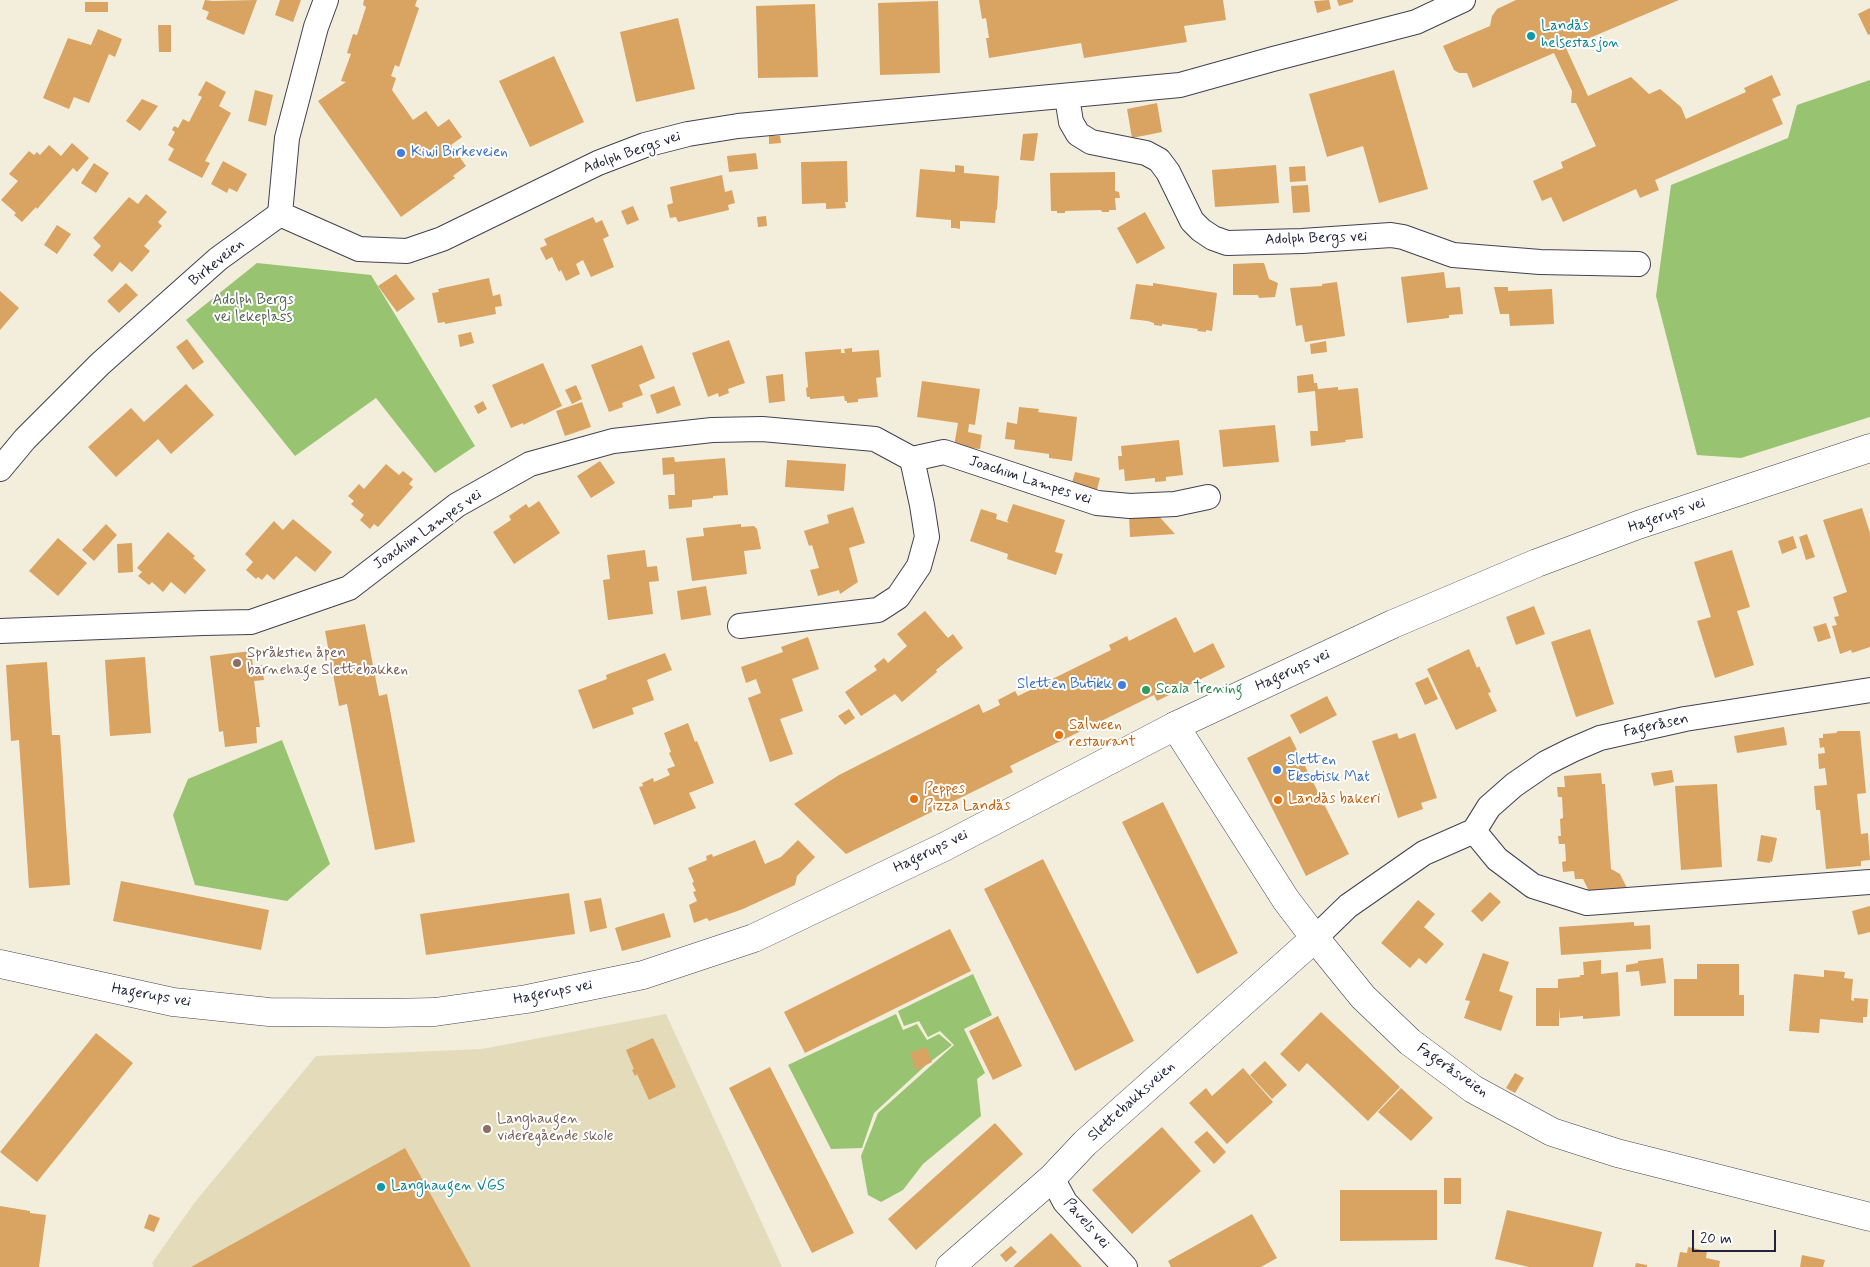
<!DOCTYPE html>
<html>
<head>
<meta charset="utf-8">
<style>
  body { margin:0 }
  #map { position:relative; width:1870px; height:1267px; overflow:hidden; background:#f3eedc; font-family:Mynerve,sans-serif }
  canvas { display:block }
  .scale { position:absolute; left:1692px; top:1230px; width:84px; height:22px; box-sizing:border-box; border:2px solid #22223b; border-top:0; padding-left:6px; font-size:15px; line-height:18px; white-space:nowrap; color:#22223b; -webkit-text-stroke:4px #fff; paint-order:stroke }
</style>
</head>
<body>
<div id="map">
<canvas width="1870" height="1267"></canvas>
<div class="scale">20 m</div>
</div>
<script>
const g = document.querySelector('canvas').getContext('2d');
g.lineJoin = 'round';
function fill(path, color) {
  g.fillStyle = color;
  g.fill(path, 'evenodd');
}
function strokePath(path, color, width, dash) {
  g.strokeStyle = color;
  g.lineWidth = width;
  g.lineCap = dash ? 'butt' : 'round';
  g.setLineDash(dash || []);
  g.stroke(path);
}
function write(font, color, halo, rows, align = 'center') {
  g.font = font + ' Mynerve,sans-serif';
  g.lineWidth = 4;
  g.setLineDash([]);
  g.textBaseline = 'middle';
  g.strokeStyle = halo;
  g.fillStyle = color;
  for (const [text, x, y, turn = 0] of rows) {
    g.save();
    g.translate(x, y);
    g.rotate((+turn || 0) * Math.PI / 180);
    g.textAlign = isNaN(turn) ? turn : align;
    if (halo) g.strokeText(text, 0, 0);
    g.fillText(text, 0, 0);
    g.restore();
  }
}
const built = new Path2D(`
  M666,1014L782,1267H154L152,1263L195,1202L316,1056L482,1049Z`);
const green = new Path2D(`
  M1870,80V417L1741,458L1697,455L1656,296L1671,185L1788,138L1797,105Z
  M257,263L371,275L475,446L435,473L376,398L295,456L186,320Z
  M282,740L330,864L287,901L195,885L173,815L188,779Z
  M973,974L992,1015L964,1029L985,1073L977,1079L981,1116L923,1164L903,1190L881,1202L868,1195L861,1156L878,1113L954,1045L940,1031L928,1037L919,1021L904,1026L898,1011Z
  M896,1014L903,1030L917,1024L927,1040L939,1034L952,1045L925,1066L874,1113L862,1148L831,1149L788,1065Z`);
const building = new Path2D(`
  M205,0L213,1L257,0L244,35L206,19L209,12L202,9Z
  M280,0H301L293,22L275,15Z
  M364,0H417L415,6L419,8L399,67L395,65L391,76L396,78L392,90L413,120L426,111L438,127L449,119L462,137L451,145L466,166L453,176L455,178L401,217L318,101L346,82L341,81L351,54L347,53L353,34L357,35L366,7L363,5Z
  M979,0H1223L1226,20L1184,26L1187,42L1084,58L1081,43L989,58L986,38H989L986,18L982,19Z
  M1329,0L1331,9L1317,13L1314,1Z
  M1337,0H1353V2L1339,6Z
  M1516,0H1679L1566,48L1588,96L1631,77L1649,94L1660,89L1681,107L1686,119L1746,92L1744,88L1772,75L1781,95L1772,99L1783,124L1655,180L1659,190L1640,198L1636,189L1563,222L1551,197L1542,201L1533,181L1563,168L1561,162L1596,146L1576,103H1571L1572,91L1554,53L1473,88L1467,73H1459L1454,70L1443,46L1490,26L1492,16L1497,9Z
  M938,1L940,73L880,75L878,3Z
  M85,2H108V12H85Z
  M815,4L818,77L758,78L756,6Z
  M1870,8V34L1868,35L1858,14Z
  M678,18L695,89L636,102L620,32Z
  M158,25H171V52H159Z
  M98,29L122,39L115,57L109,54L89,103L74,97L69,109L43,98L68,38L91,45Z
  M554,56L584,122L530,147L499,81Z
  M1394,70L1428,189L1379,203L1363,146L1327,157L1309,94Z
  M206,81L226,92L219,106L231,113L205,161L210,163L202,178L168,160L174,149L168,145L175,132L172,130L174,126L178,128L183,119L189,122L202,97L198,95Z
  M255,90L273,95L266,126L248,121Z
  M142,99L158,106L140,131L126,121Z
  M1157,103L1162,132L1132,138L1127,109Z
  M1038,133L1034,161L1020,160L1023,134Z
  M769,136H780L781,143L769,144Z
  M72,143L89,158L77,172L73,168L37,209L36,207L22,222L14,215L16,213L1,200L18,181L9,174L29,151L34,155L37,152L40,155L49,145L61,156Z
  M756,153L758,169L729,172L727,156Z
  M223,161L247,174L237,192L229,188L227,193L211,184Z
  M847,161L848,202H845L846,208L826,209V203L802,204L801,162Z
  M94,163L109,173L96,193L81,183Z
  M955,165L964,166V173L999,176L997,210H996L995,223L960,221V229L955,228H951V220L916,217L920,169L955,172Z
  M1276,165L1279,203L1215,207L1212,170Z
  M1305,166L1306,181L1290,182L1289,167Z
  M1115,172V191L1119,192L1120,198H1115L1116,210H1109V212H1102L1101,210L1065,211V213H1057V211H1051L1050,173Z
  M722,175L725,192L732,190L735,203L728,205L729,210L678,222L676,217L670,218L667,205L673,203L670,187Z
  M1308,185L1310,212L1293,213L1291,186Z
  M146,194L167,212L158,222L162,226L144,246L150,251L132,272L120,262L112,272L93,255L101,246L93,238L129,197L138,204Z
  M633,206L639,220L627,225L621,211Z
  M1145,212L1165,248L1137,264L1117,228Z
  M766,216L767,226L758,227L757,217Z
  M593,217L596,223L602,220L609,236L603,239L614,267L591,277L583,260L576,264L580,274L566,281L561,270L559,272L552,257L546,260L540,248L547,245L544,239Z
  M57,225L71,234L57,254L44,245Z
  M1258,263H1264L1269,279L1278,283L1275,297L1259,298L1258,295H1233V264Z
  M1444,272L1446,288L1460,287L1463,314L1449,315V318L1407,323L1401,277Z
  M396,274L415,299L397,312L378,286Z
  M489,278L493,296L500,294L502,306L495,307L496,314L445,324V322L438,323L432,293L439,292L438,289Z
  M1337,282L1345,336L1305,342L1302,325L1296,326L1290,288L1322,286V284Z
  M126,283L138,295L119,313L107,301Z
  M1153,283L1217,293L1212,331L1206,330V332L1197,331L1198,329L1162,324V326L1154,325V323L1148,321L1130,319L1136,284L1153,286Z
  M1494,287H1508V291L1552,289L1554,324L1510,326L1509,314H1500Z
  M0,291L19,308L0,330Z
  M471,332L474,343L460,347L458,335Z
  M187,339L204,362L193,370L176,347Z
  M729,340L745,383L728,389L729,393L719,397L718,393L708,397L692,353Z
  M1326,341L1327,352L1311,354L1310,344Z
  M642,345L655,378L639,385L643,395L622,403L623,407L609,412L591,365Z
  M852,348V352L879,350L881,377L876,378L878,397L858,399V402L847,403V401H845L844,396L810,399V397H807L806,388L808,387L805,352L841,349V353H845L844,349Z
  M543,363L562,406L523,425V423L511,428L492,385Z
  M783,374L785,401L769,403L766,376Z
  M1313,374L1314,383H1317L1318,389L1338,387V390L1358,388L1363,438L1345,440L1346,442L1311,446L1310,431H1318L1315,391L1298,393L1297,376Z
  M922,381L980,389L975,425L969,424L968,432L982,435L980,449L954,446L958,423L917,417Z
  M186,384L214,415L171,454L158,439L116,477L88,447L131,408L144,422Z
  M576,385L582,399L572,404L565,390Z
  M674,386L681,405L657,414L650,395Z
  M483,401L487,409L478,414L474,406Z
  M582,402L591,427L565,436L556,411Z
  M1019,407L1039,409L1038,412L1077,417L1072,461L1049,458V454L1014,449L1015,440L1005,439L1007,422L1017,424Z
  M1275,425L1279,462L1223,467L1219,430Z
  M1179,440L1183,475L1166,477V481L1155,482V478L1125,481L1124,469L1119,470L1118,456H1122L1121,446Z
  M674,457L675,462L725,458L728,495L713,496V498L692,500V507L669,509L668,495H675L674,474L663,475L662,458Z
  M787,460L846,464L844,491L785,487Z
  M600,461L615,483L591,498L577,476Z
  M386,464L399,475L403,471L413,479L409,484L413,487L378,527L374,524L370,529L360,520L364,515L351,504L354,501L348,496L359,484L364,489Z
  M1075,472L1100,478L1095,497L1070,490Z
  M539,501L560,533L514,564L493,532L511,520L509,516L526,504L529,508Z
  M1013,504L1065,520L1055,552L1063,554L1056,575L1007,559L1008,554L970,541L981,509L997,514L996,519L1009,523L1007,521Z
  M853,507L865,543L849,548L858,582L840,594L839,590L818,596L810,570L819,568L812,545L809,546L804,531L829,523L827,515Z
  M1862,508L1870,533V647L1852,653L1851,650L1840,654L1832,626L1837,625L1834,617L1839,616L1833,597L1847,592L1823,520Z
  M1156,513L1175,534L1130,537L1129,515Z
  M293,519L332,552L315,572L296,556L274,580L267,574L262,580L258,577L256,579L246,570L253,562L245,554L274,521L283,530Z
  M106,524L117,535L94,561L82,550Z
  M741,524V527L754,526L757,529L761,549L744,551L747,574L692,581L686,538L704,536L703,528Z
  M168,532L195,556L193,558L206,570L185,594L171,582L163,592L152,582L149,585L138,576L142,572L137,568Z
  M1807,534L1815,557L1806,560L1799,537Z
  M1793,536L1797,548L1782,554L1778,541Z
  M58,538L87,563L58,596L29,571Z
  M132,543L133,572L118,573L117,544Z
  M645,550L647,567L657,566L659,581L649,582L653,614L608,620L603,580L610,579L607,555Z
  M1732,550L1750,607L1737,611L1754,665L1715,678L1697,621L1711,617L1694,562Z
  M706,586L711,615L681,620L677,591Z
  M1534,606L1545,634L1516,645L1506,617Z
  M925,611L948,638L953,634L963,648L936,670L937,672L902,702L895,694L861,716L845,692L877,670L874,666L884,658L888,663L907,646L897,634Z
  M1176,617L1194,653L1213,643L1225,667L1157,701L1154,695L1010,766L1013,772L846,854L794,804L839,775L979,704L983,713L1000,705L998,700L1015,691L1018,696L1111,650L1109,645L1127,636L1129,641Z
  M1826,623L1831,638L1818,642L1813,627Z
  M365,624L379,696L387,694L415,842L375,850L347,704L339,706L325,631Z
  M1590,629L1614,704L1576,717L1551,642Z
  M808,637L819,669L792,679L803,711L780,719L793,754L770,762L748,698L761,693L756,679L746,683L741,667L783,652L781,647Z
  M1469,649L1477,668L1479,666L1491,692L1488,693L1497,711L1456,730L1427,669Z
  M251,651L253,666L262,665L264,680L254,681L260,727H256L257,743L225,747L223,731L219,732L210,656Z
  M665,653L672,670L647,680L654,700L632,708L634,714L593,729L578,690L607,679L606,675Z
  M145,657L151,733L110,736L105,660Z
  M47,662L52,735H60L70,885L29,888L19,740L11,741L6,665Z
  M1428,677L1438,699L1425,705L1415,683Z
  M1327,696L1337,715L1300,734L1290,715Z
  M849,709L855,718L845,725L838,716Z
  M688,723L695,742L697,741L714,783L689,793L696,808L654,825L639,787L643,786L642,783L653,778L654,782L670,775L667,769L675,766L669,753L671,752L664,733Z
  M1784,727L1787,745L1737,753L1734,736Z
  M1838,731H1860L1866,793L1857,794L1861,834L1868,833L1870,860L1861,861V866L1826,869L1820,810H1816L1814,786L1827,785L1825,768L1819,769L1818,754L1825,753L1824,747L1820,748L1819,738H1823V734L1836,733Z
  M1397,733L1399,739L1415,733L1437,798L1421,803L1423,809L1398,818L1372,741Z
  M1290,736L1349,854L1306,876L1247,758Z
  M1672,770L1674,782L1654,786L1651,773Z
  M1601,773L1602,784H1605L1611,869L1620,874L1627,888L1589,891L1583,879H1575L1574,871L1563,872L1562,862L1566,861L1565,844H1559L1558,836H1561L1560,819L1563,818V815L1562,797H1558L1557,787H1565L1564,776Z
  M1717,784L1722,867L1681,870L1675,786Z
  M1163,802L1238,953L1197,974L1122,822Z
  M1761,835L1777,838L1772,862L1770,861V863L1757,861Z
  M755,840L765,864L781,857L798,840L815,857L797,876L795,885L743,909L709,921L707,918L694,923L689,905L697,901L693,892L696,891L692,883L694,882L688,868L707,860L706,856L712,854L713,857Z
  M1043,859L1134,1041L1075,1071L984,889Z
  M121,881L269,910L261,950L113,921Z
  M1490,892L1501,902L1482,922L1471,911Z
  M569,893L575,934L426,955L420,914Z
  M601,898L607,928L590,932L584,901Z
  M1418,900L1435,914L1424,927L1444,944L1426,964L1419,958L1410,968L1381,943Z
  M1870,906V932L1858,935L1852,911Z
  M664,913L671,937L622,951L615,928Z
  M1634,922V926L1650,925L1651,949L1561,955L1559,927Z
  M950,929L971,971L805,1053L784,1012Z
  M1483,953L1509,962L1499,991L1513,996L1501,1031L1464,1018L1470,1001L1465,1000Z
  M1663,958L1666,983L1641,986L1639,971L1626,972V965L1638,963V961Z
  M1601,960V974L1618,972L1620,1016L1583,1019V1016L1560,1018L1559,1008V1026H1536V988H1558V979L1580,977V975H1584L1583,962Z
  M1697,964H1739V995H1744V1016H1674V979H1697Z
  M1824,970L1845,972L1844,978L1853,979L1851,1000L1854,1001V998L1868,999L1867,1017H1863V1023L1820,1019L1819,1033L1789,1031L1794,974L1824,977Z
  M1321,1012L1400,1087L1368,1121L1307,1063L1299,1072L1280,1054Z
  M998,1016L1022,1066L993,1080L969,1031Z
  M96,1033L133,1063L37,1182L0,1152Z
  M653,1038L676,1087L649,1100L637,1074L635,1076L632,1070L634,1069L626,1050Z
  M926,1047L932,1062L916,1070L910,1053Z
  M1265,1061L1287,1085L1272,1099L1250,1075Z
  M770,1067L854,1233L812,1253L729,1088Z
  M1243,1068L1273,1102L1227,1144L1189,1103L1206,1088L1212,1096Z
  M1515,1073L1524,1078L1515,1093L1506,1088Z
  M1401,1088L1433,1118L1411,1141L1378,1112Z
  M995,1123L1023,1154L916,1250L888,1219Z
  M1162,1127L1201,1171L1132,1234L1092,1190Z
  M1207,1131L1226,1152L1214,1164L1194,1142Z
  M405,1148L471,1267H191L391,1156Z
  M1444,1178H1461V1204H1444Z
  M1340,1190H1437V1240L1340,1241Z
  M0,1206L30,1211V1213L46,1215L39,1267H0Z
  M1507,1210L1602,1232L1593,1267H1529L1495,1259Z
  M149,1214L160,1218L154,1232L144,1228Z
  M1252,1214L1277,1258L1261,1267H1171L1168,1261Z
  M1051,1233L1082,1267H1013Z
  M1011,1246L1017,1252L1006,1262L1000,1255Z
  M1688,1247L1707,1251L1706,1258L1720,1261L1719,1267H1677L1680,1252L1687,1253Z
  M1802,1255L1825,1260L1823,1267H1800Z
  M1636,1263L1647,1265V1267H1635Z`);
const minor = new Path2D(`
  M1067,97L1071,122L1078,134L1091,142L1146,153L1159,160L1168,172L1192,221L1201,230L1213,238L1227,243L1302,241L1391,235L1403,237L1453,255L1540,262L1638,264
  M280,214L359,249L407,251L442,239L598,163L645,145L688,134L738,126L1180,85L1273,59L1416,22L1463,0
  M912,459L944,452L1097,503L1130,506L1175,504L1208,497
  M0,469L25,439L100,364L218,259L280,214L287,138L316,27L326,0
  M0,631L203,623L251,622L349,588L457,505L530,464L613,441L712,430L762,429L875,439L912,459L922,505L927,537L919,566L898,597L878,610L740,626
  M1474,831L1497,859L1533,886L1587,903L1870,882
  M1315,938L1348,906L1424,853L1474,831L1489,807L1514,785L1546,763L1572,750L1600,738L1685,719L1870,690
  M1052,1178L1065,1202L1125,1267`);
const tertiary = new Path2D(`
  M1175,726L1286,900L1315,938L1363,997L1410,1042L1473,1089L1552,1132L1617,1153L1870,1217
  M950,1267L1052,1178L1085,1143L1315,938`);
const secondary = new Path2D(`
  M0,964L173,1002L269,1012L385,1013L435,1012L527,999L643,975L754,938L944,847L1175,726L1393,624L1537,563L1638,525L1870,448`);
const markers = [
  [1531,36,5,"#0f9aa8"],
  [401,153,5,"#3f7fe0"],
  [237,663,5,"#8d6e63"],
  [1122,685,5,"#3f7fe0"],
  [1146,690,5,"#2e9e5b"],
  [1059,735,5,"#e8710a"],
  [1277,770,5,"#3f7fe0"],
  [914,799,5,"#e8710a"],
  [1278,800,5,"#e8710a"],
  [487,1129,5,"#8d6e63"],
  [381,1187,5,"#0f9aa8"]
];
const cultureNames = [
  ["Landås",1541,27],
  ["helsestasjon",1541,44],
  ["Langhaugen VGS",391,1187]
];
const shopNames = [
  ["Kiwi Birkeveien",411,153],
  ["Sletten Butikk",1112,685,"right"],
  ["Sletten",1287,761],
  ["Eksotisk Mat",1287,778]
];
const streetNames = [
  ["Adolph Bergs vei",632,153,-19],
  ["Adolph Bergs vei",1316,239,-2],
  ["Birkeveien",217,263,-39],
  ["Joachim Lampes vei",1030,481,18],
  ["Hagerups vei",1667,516,-19],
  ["Joachim Lampes vei",428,530,-35],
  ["Hagerups vei",1293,671,-25],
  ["Fageråsen",1656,726,-12],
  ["Hagerups vei",931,852,-26],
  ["Hagerups vei",553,993,-11],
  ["Hagerups vei",151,996,10],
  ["Fageråsveien",1452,1071,35],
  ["Slettebakksveien",1132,1102,-42],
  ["Pavels vei",1086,1224,49]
];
const parkNames = [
  ["Adolph Bergs",253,301],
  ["vei lekeplass",253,318]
];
const educationNames = [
  ["Språkstien åpen",247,654],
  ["barnehage Slettebakken",247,671],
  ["Langhaugen",497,1120],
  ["videregående skole",497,1137]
];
const leisureNames = [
  ["Scala Trening",1156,690]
];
const foodNames = [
  ["Salween",1069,726],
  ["restaurant",1069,743],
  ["Peppes",924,790],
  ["Pizza Landås",924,807],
  ["Landås bakeri",1288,800]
];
fill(built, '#e3dbba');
fill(green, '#98c370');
fill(building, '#d9a362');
strokePath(minor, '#414153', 26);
strokePath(tertiary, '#414153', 29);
strokePath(secondary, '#414153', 29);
strokePath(minor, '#fff', 24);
strokePath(tertiary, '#fff', 28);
strokePath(secondary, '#fff', 28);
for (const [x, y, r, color] of markers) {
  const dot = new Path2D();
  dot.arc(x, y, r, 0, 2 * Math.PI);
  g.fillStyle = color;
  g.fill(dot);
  strokePath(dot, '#fff', 2);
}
write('15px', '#0d838f', '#fff', cultureNames, 'left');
write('15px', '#366cbe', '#fff', shopNames, 'left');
write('15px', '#22223b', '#fff', streetNames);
write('15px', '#516250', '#fff', parkNames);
write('15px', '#785e54', '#fff', educationNames, 'left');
write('15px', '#27864d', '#fff', leisureNames, 'left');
write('15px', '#c56008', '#fff', foodNames, 'left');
</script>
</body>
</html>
